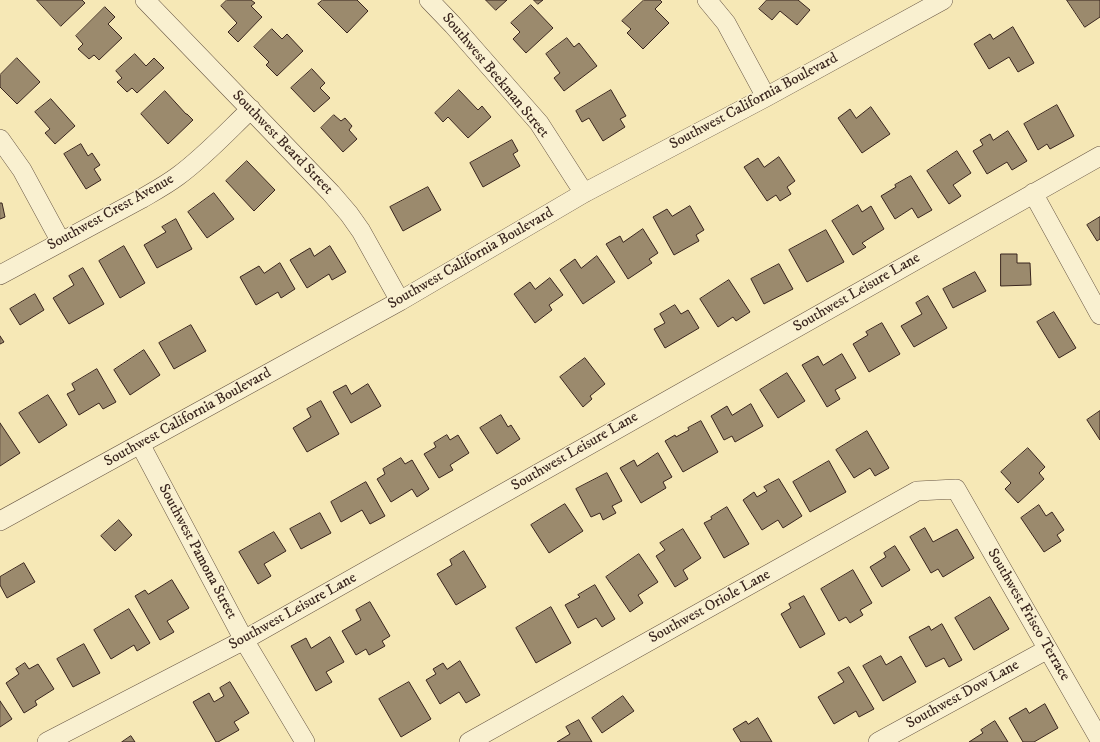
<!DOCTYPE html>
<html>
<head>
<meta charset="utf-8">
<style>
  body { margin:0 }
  canvas { display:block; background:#f6e8b6 }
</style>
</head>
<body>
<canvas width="1100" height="742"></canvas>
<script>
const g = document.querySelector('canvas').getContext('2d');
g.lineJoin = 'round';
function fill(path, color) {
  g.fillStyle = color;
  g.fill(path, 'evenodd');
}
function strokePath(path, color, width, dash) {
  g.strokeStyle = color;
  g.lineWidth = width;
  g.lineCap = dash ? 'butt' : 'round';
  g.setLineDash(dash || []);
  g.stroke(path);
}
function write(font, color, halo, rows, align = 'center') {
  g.font = font + ' "IM FELL DW Pica",serif';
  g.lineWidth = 3;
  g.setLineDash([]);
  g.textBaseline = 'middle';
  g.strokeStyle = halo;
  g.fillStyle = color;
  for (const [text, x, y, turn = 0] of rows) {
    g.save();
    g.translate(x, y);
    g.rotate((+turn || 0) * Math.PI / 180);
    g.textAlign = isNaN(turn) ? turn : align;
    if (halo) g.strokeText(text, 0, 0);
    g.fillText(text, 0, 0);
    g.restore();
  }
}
const building = new Path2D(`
  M37,0H82L85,3L61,26Z
  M227,0H251L255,3L251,6L262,17L238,42L228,32L237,23L221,6Z
  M323,0H357L368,11L347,33L318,4Z
  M486,0H507L496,10Z
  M534,0H543L538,4Z
  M644,0H660L662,2L655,9L669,23L643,49L627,33L631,29L622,21Z
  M767,0H798L810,10L797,25L780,11L772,20L759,9Z
  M1067,0H1100V17L1085,27Z
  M531,5L553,28L526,53L513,39L520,32L511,23Z
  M105,7L115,17L108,24L122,38L99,60L94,55L89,59L78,49L83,44L76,36Z
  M1013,27L1034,63L1018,72L1009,57L989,69L974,44L990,34L993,39Z
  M272,29L282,39L287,34L303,51L277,76L266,65L269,62L254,47Z
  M567,38L574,47L579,43L597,66L564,91L554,78L560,73L546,54Z
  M135,54L146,66L154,58L164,68L137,93L132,88L127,92L117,82L122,78L116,71Z
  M17,58L40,82L17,104L0,87V75Z
  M312,69L325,83L320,88L330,98L314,112L291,88Z
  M459,90L478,110L482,106L491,117L468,138L448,117L443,122L435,113Z
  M611,90L626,116L620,119L625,127L603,141L589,118L582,122L576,111Z
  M165,91L186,114H187L193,120L168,144L141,114Z
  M51,99L75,126L55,144L45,133L50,129L35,112Z
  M1057,105L1074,136L1050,149L1047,144L1038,150L1024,124Z
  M871,107L890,134L862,153L838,118L850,109L856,118Z
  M334,115L341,121L345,118L352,126L349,130L357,139L343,152L321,128Z
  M1008,131L1027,161L1012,170L1007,162L987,174L973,151L983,145L980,140L990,134L993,140Z
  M512,140L518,151L513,154L520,166L483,187L470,163Z
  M81,144L88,156L92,153L100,165L94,169L101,180L86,189L64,154Z
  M957,151L971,173L953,185L961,196L949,204L927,171Z
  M779,157L795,181L787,187L791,194L780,201L776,195L767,201L744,167L758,158L764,167Z
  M247,161L275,190L254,211L226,181Z
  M911,176L932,210L918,218L912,208L895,219L881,196L896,187L895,185Z
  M428,187L441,210L403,231L390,207Z
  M214,193L234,219L207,238L188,212Z
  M0,203H2L5,217L0,219Z
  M858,205L862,212L871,206L884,229L862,243L866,247L853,255L832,221Z
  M690,206L704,230L696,235L699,241L674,255L653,217L667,209L672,216Z
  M1100,217V239L1097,241L1087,225Z
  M176,219L192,249L157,268L144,245L166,232L162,227Z
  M643,229L658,253L649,259L652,263L628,279L606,244L620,236L623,242Z
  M826,230L844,262L807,282L789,250Z
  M124,246L145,283L120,298L99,261Z
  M330,246L346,272L332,280L329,274L307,288L290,260L310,248L314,256Z
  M1001,254H1017V263H1030L1031,285L1001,286Z
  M597,256L615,282L583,304L560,270L575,259L581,268Z
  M280,263L295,289L281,298L278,292L256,305L240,277L259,266L264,273Z
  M779,264L793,289L764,304L751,279Z
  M83,268L104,304L69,324L53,298L74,285L69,276Z
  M975,272L986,291L953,308L943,289Z
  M550,278L563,295L549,305L552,310L535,323L514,294L530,282L535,289Z
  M729,280L750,312L736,321L733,317L718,327L700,299Z
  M35,294L44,310L20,325L10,309Z
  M928,296L947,328L914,347L901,326L922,314L916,303Z
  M675,305L681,314L688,310L699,328L665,348L654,329L665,323L660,314Z
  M1054,312L1076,348L1059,358L1037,322Z
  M882,323L900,354L869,372L853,344L868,335L866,332Z
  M191,325L206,351L174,369L159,343Z
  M0,336L4,342L0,344Z
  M144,350L160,375L130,395L114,370Z
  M842,354L856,378L835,390L840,399L827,407L802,365L818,356L823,365Z
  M585,358L605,384L590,396L592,399L583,407L560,377Z
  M97,369L116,402L103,409L99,403L79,415L67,394L75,390L72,384Z
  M787,373L805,401L778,418L760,390Z
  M368,384L381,406L351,423L333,392L346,385L351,394Z
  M48,395L67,425L39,443L19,413Z
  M321,401L339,434L307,452L293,428L311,417L307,409Z
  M751,404L763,426L735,442L732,436L724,440L711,416L727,406L732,415Z
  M1100,411V440L1087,420Z
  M501,415L508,427L511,425L520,439L497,454L480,428Z
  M701,421L718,452L683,472L665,441L675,435L676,437L689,430L688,428Z
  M0,423L20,453L0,466Z
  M867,431L889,468L875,476L870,468L854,478L836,450Z
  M447,435L450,440L458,435L469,453L450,465L453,470L439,478L424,454L436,447L434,443Z
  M1028,448L1045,467L1039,473L1044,479L1018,503L1005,489L1011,483L1001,472Z
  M658,453L672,477L663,482L666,488L641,503L620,468L634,460L637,466Z
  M401,458L405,464L412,460L429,489L417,497L412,489L391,502L377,479L385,474L383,469Z
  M829,461L846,492L810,512L793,482Z
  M607,473L622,501L612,506L616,513L603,520L600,513L591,517L576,489Z
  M779,479L802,516L783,528L778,520L762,530L743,500L754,492L757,497L767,491L764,487Z
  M366,482L385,516L370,524L362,510L341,522L331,502Z
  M565,504L583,531L549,553L531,525Z
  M1039,505L1046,516L1052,512L1064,530L1057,535L1061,541L1044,552L1021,518Z
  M727,507L749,544L724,558L704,523L712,519L711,517Z
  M320,513L331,533L301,549L290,529Z
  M119,520L132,535L115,551L101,536Z
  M925,528L933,542L957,529L974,558L943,577L938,569L931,573L910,537Z
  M683,529L701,558L683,570L688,579L675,587L656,556L665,550L660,543Z
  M274,532L286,551L264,564L271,576L258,584L239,552Z
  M895,546L910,570L882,587L870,567L886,557L884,553Z
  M464,551L486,587L456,605L437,574L452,565L450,560Z
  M639,554L658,582L638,595L643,603L630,612L606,577Z
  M24,563L35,582L7,598L0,585V577Z
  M853,570L872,603L860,610L863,615L850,623L846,617L839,621L821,589Z
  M172,580L189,608L167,621L174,632L160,640L135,596L145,590L148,594Z
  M595,585L615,619L602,627L596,618L578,628L565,605L580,597L578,595Z
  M804,596L825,634L800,648L781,614L791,608L789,604Z
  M990,597L1009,629L974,650L955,618Z
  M370,602L390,636L382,641L385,646L369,655L366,649L356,655L342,631L361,620L356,610Z
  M551,607L571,643L536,663L516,628Z
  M129,609L150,643L137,651L134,645L111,659L94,630Z
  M942,624L962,660L949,667L944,658L926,667L909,637L929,626L931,630Z
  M330,637L344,662L326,672L332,682L316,691L291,646L306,638L311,648Z
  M84,644L100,673L73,687L57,659Z
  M881,656L886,665L901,656L916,682L883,701L863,666Z
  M460,661L480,695L466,703L459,692L440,704L426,680L436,674L433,669L443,663L447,669Z
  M25,663L29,669L38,664L54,689L35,701L37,705L24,713L6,683L19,674L16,669Z
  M849,667L874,709L859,717L856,711L834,724L818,697L844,682L838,673Z
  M230,682L249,713L234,722L239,730L218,742H216L193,702L209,693L214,702L224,696L220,688Z
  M409,682L431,719L401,737L379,699Z
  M623,696L634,711L602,733L592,718Z
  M0,701L12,719L0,727Z
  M1045,704L1058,728L1034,742H1023L1009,718L1026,708L1029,713Z
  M758,718L772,742H741L733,729L746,721L748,724Z
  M579,720L592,742H557L570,734L566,727Z
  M995,721L1008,742H969L983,733L981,730Z
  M131,736L135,742H122Z`);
const minor = new Path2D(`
  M145,0L331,193L349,214L361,231L400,301
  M429,0L453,25L539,123L584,193
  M707,0L726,23L766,97
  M0,139L22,170L61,242
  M1033,193L1100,315
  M0,275L141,199C153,192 166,185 178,176C204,157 227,132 251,109
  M140,444L244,640L305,742
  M0,521L400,301L584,193L766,97L943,0
  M47,742L244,640L1100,156
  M469,742L917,491L956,489L1100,740
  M878,742L1048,649`);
const streetNames = [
  ["Southwest Beekman Street",495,76,50],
  ["Southwest California Boulevard",754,102,-28],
  ["Southwest Beard Street",282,143,46],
  ["Southwest Crest Avenue",111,213,-29],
  ["Southwest California Boulevard",471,259,-30],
  ["Southwest Leisure Lane",857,293,-30],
  ["Southwest California Boulevard",188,418,-29],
  ["Southwest Leisure Lane",575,452,-30],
  ["Southwest Pamona Street",197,552,62],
  ["Southwest Oriole Lane",710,607,-29],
  ["Southwest Leisure Lane",293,612,-29],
  ["Southwest Frisco Terrace",1028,615,60],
  ["Southwest Dow Lane",963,695,-29]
];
fill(building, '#9b8a6d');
strokePath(building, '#39251e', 1);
strokePath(minor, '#685644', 20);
strokePath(minor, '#f9f0d0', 19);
write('15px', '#39251e', '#f9f0d0', streetNames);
</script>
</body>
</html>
